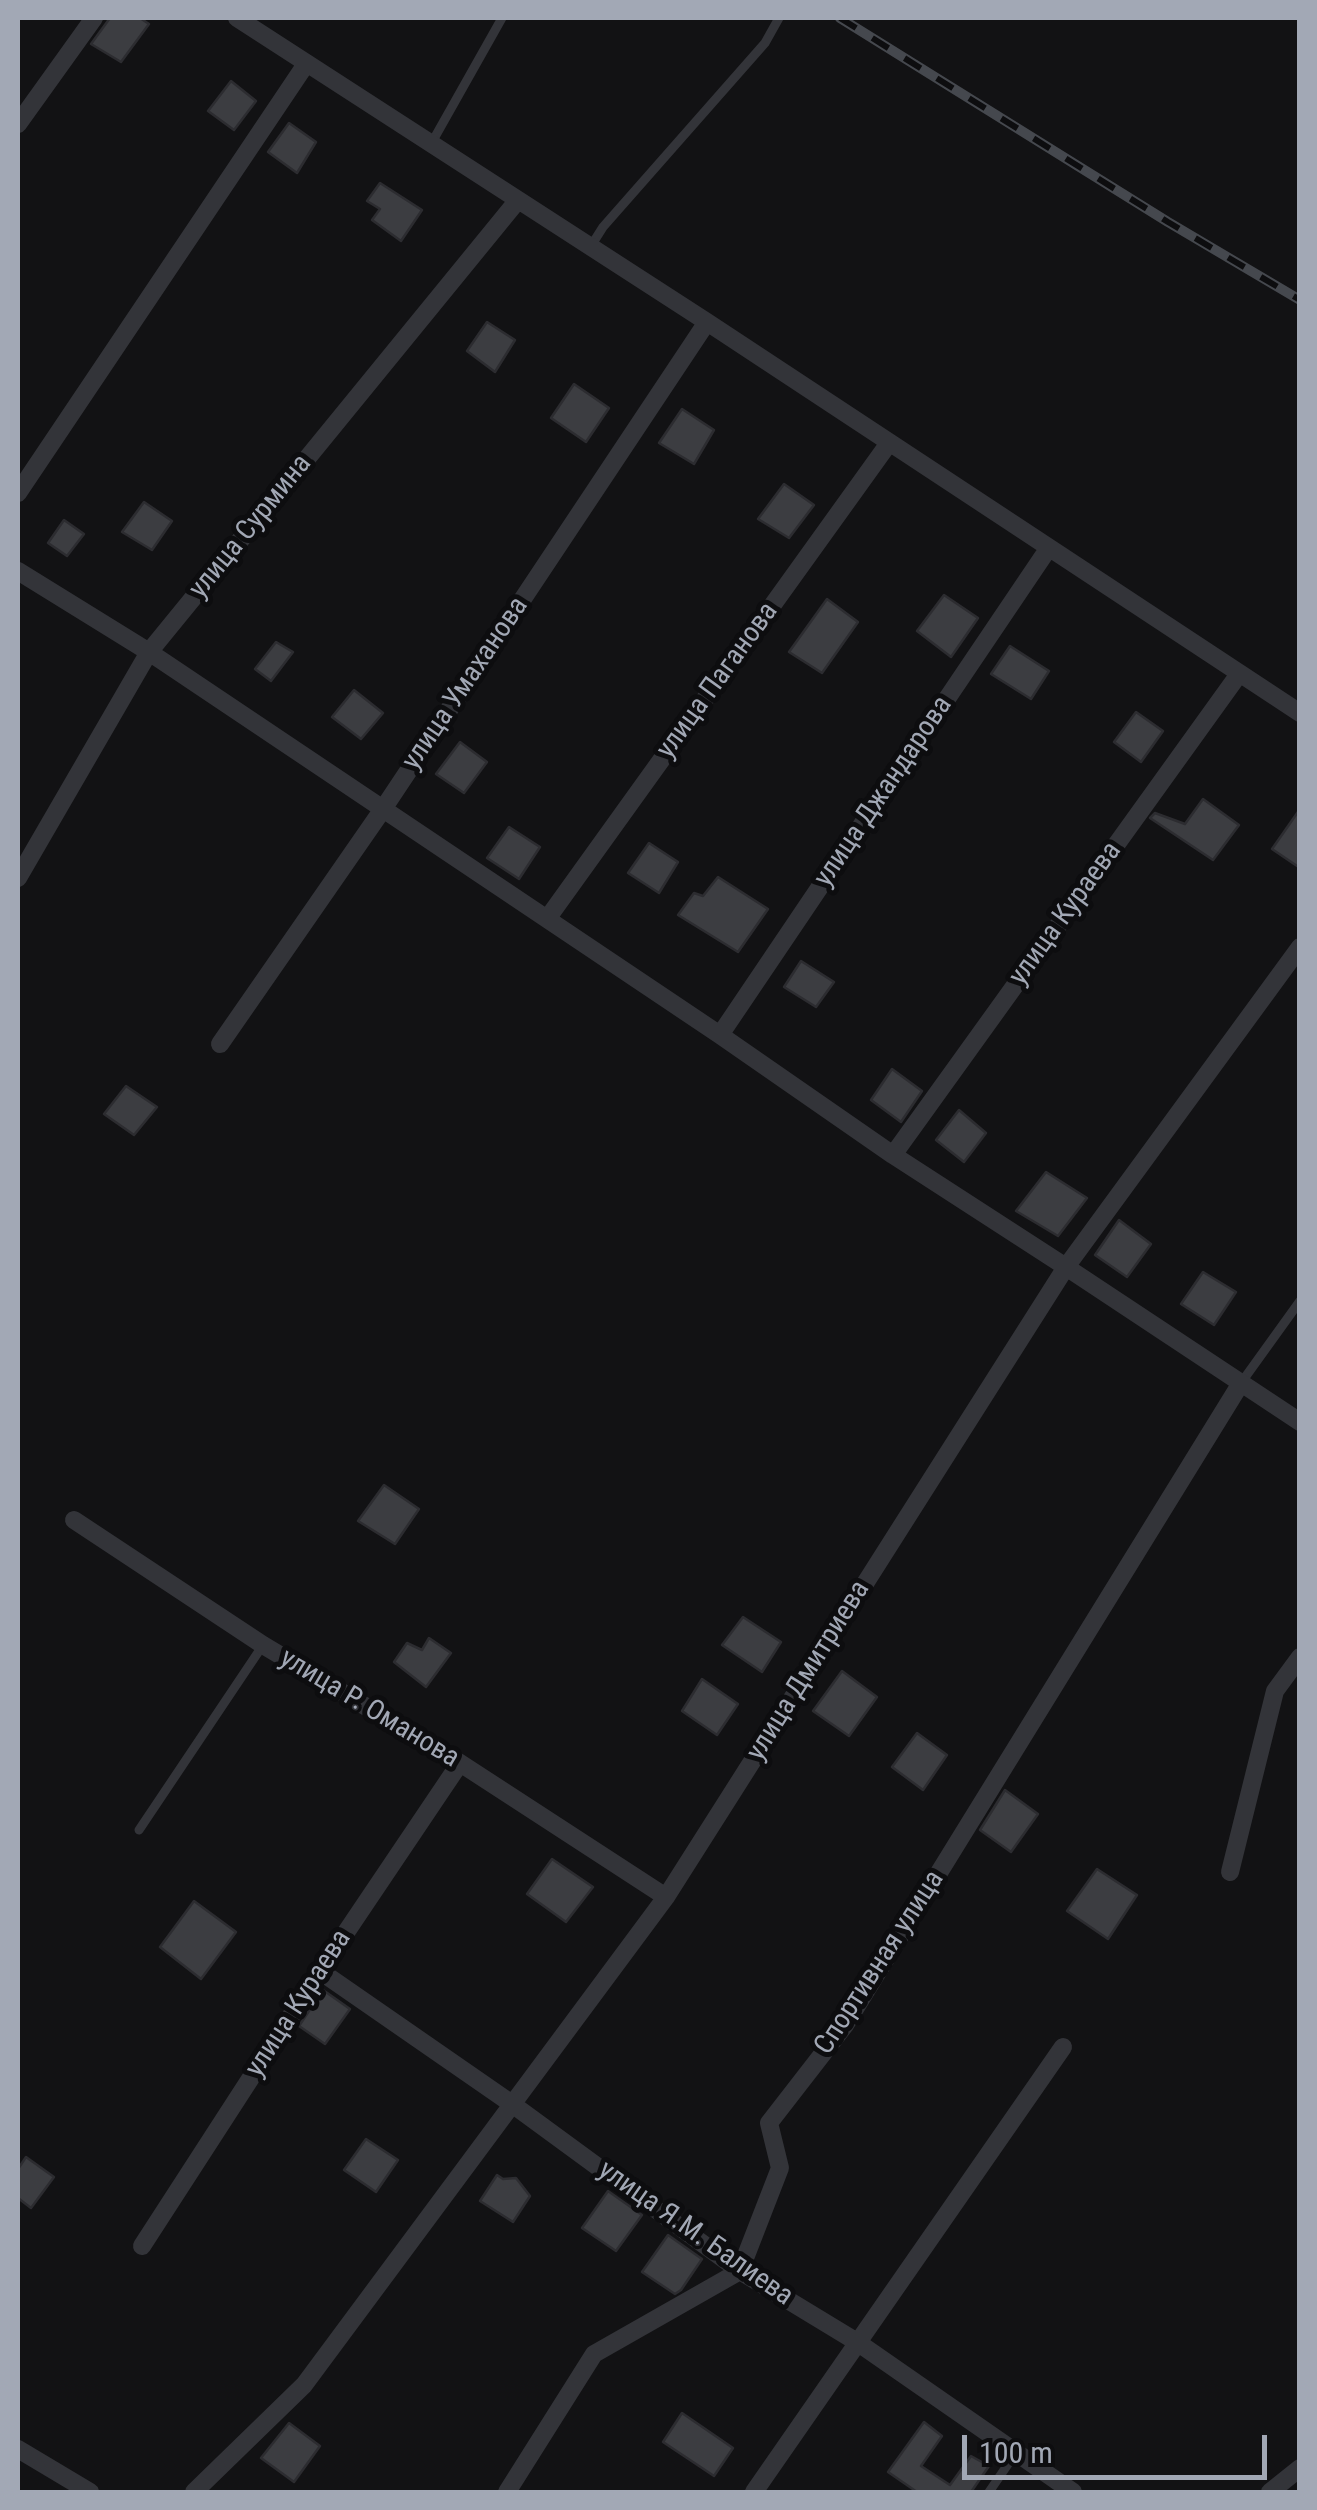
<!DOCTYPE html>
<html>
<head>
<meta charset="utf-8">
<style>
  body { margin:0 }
  #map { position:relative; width:1317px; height:2510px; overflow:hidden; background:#121214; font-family:"Roboto Condensed",sans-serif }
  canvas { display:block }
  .frame { position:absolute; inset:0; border:20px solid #a2a8b5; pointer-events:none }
  .scale { position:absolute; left:962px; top:2435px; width:305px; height:45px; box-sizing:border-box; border:5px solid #a2a8b5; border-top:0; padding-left:12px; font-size:30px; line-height:35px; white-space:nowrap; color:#a2a8b5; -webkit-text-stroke:8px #0d0d0f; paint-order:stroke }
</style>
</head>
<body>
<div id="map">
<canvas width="1317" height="2510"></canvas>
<div class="frame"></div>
<div class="scale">100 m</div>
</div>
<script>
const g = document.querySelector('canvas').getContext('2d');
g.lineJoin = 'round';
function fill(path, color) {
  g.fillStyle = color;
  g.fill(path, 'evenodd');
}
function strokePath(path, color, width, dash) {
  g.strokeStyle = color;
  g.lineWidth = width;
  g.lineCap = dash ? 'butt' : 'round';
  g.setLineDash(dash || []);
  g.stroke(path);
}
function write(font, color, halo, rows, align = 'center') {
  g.font = font + ' "Roboto Condensed",sans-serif';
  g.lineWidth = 10;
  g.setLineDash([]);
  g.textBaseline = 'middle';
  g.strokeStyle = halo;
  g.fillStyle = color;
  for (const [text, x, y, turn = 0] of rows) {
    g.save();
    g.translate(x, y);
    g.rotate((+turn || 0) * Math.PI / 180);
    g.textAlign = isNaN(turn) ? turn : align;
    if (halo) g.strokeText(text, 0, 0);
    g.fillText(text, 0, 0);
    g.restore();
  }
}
const building = new Path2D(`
  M110,18H140L149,24L121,62L91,44Z
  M231,81L256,101L234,130L208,111Z
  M289,123L316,142L297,173L268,152Z
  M380,183L422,210L401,241L372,220L380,209L367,201Z
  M487,322L515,340L495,372L467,351Z
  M574,384L609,408L586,442L551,418Z
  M682,409L714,430L694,464L659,443Z
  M784,484L814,505L789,538L758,519Z
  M144,502L172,521L152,550L122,532Z
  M64,520L84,534L67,556L48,543Z
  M944,595L978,618L951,657L917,631Z
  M827,599L858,622L822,673L789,652Z
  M276,642L293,652L271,681L255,669Z
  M1010,646L1049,671L1031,699L991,674Z
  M354,690L383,713L361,739L332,717Z
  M1136,712L1163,731L1141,762L1114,742Z
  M460,742L487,762L464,793L436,774Z
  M1203,799L1239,825L1213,860L1150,818L1155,813L1185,824Z
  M1300,809V868L1272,849Z
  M509,827L540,847L519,879L487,858Z
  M649,843L678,862L659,893L628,873Z
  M718,877L768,909L738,952L678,915L694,893L703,896Z
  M801,961L834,982L816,1007L784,987Z
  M892,1069L922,1091L901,1122L871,1100Z
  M126,1086L157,1107L134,1135L104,1114Z
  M959,1110L986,1133L964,1162L936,1140Z
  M1046,1172L1087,1198L1058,1236L1016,1211Z
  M1119,1220L1151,1244L1127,1277L1095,1255Z
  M1203,1272L1236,1292L1214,1325L1181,1304Z
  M384,1485L419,1509L395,1544L358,1521Z
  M743,1617L781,1642L762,1672L722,1645Z
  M429,1638L451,1653L426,1687L394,1662L407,1643L422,1650Z
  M842,1671L877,1697L849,1736L813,1711Z
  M702,1679L738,1704L717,1735L682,1711Z
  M917,1733L947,1755L923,1790L892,1767Z
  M1005,1790L1038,1814L1011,1852L980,1830Z
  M552,1859L593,1887L566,1922L527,1894Z
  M1097,1869L1137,1895L1108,1939L1067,1911Z
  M194,1901L236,1932L201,1979L160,1947Z
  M323,1990L350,2009L325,2044L299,2026Z
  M366,2139L398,2160L376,2192L344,2170Z
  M26,2157L54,2177L31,2208L18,2198V2169Z
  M497,2175L503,2179L516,2178L530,2196L513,2222L480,2201Z
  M608,2191L642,2215L616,2251L582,2228Z
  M668,2235L702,2259L681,2290L675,2294L642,2272Z
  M682,2413L733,2448L714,2476L663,2442Z
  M924,2422L942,2436L921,2466L950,2485L971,2456L989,2466L971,2492H917L888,2472Z
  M289,2423L320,2446L294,2482L261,2458Z`);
const lane = new Path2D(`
  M431,144L502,18
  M591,246L603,227L765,43L779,18
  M1241,1383L1300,1301
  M139,1830L263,1645
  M989,2492L1015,2454`);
const street = new Path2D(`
  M237,18L707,322L1300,713
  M18,124L94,18
  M18,493L306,64
  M18,571L149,652L720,1035L893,1155L1066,1267L1300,1422
  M18,878L149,652L518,200
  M547,919L889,443
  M720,1035L1048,549
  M220,1044L383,809L707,322
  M893,1155L1239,674
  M74,1520L263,1645L460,1763L666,1897
  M1230,1872L1275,1691L1300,1657
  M320,1971L512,2104L740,2271L857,2342L1073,2492
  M142,2246L320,1971L460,1763
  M18,2449L90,2492
  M194,2492L304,2385L666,1897L1066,1267L1300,947
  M507,2492L594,2354L740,2271L780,2168L769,2123L845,2025L1241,1383
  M754,2492L1063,2047
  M1270,2492L1300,2468`);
const rail = new Path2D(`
  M840,18L1168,222L1300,300`);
const streetNames = [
  ["улица Сурмина",251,527,-51],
  ["улица Паганова",718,681,-54],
  ["улица Умаханова",466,684,-56],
  ["улица Джандарова",884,792,-56],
  ["улица Кураева",1066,914,-54],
  ["улица Дмитриева",809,1671,-58],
  ["улица Р. Оманова",369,1709,31],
  ["Спортивная улица",880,1963,-57],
  ["улица Кураева",299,2004,-57],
  ["улица Я.М. Балиева",695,2234,35]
];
fill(building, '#3c3d41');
strokePath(building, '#2c2c30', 2.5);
strokePath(lane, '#333439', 9);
strokePath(street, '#333439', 18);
strokePath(rail, '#45484e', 10);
strokePath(rail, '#0d0d0f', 6, [19]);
write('28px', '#a2a8b5', '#0d0d0f', streetNames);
</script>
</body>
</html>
